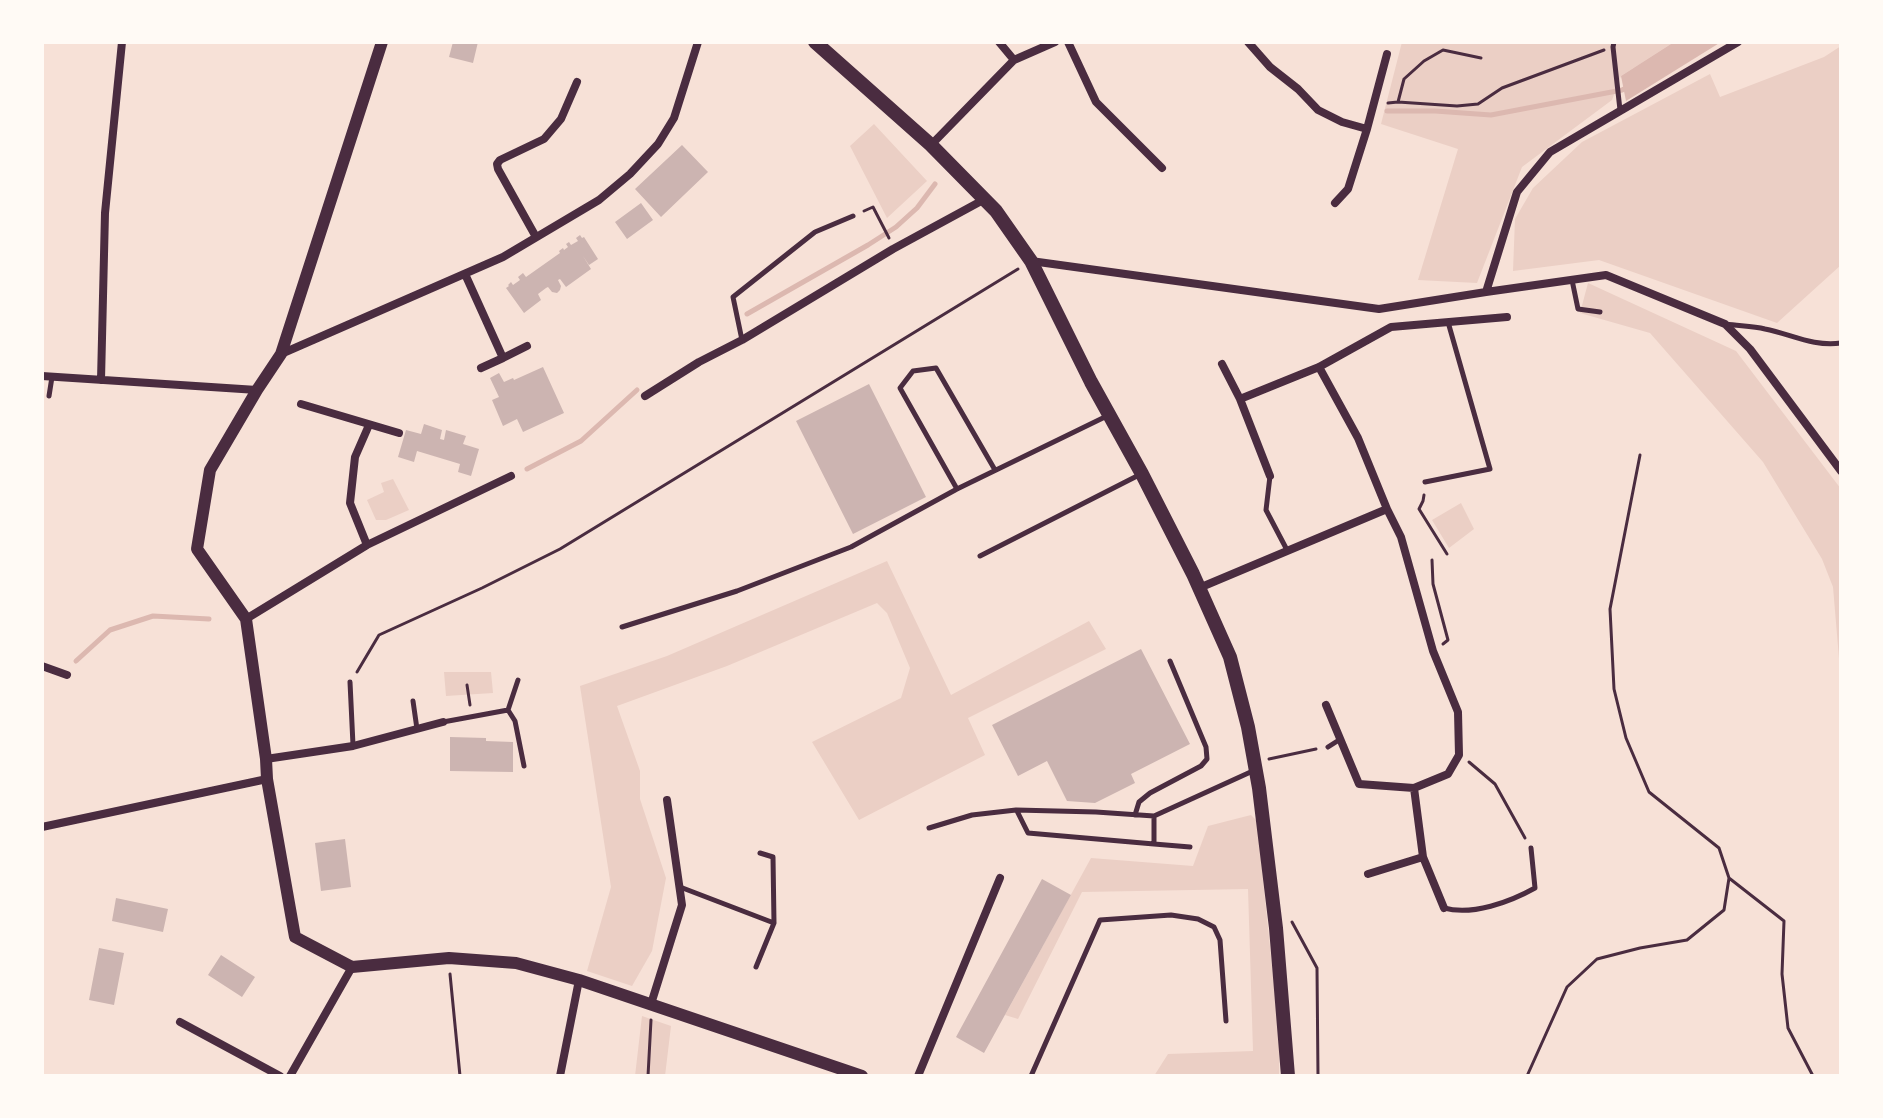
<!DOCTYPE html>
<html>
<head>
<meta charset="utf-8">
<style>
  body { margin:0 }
  #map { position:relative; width:1883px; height:1118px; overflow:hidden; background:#f7e1d7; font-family:"PT Sans",sans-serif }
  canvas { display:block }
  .frame { position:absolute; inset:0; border:44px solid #fffaf5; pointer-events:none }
</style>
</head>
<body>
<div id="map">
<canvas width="1883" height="1118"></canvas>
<div class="frame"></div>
</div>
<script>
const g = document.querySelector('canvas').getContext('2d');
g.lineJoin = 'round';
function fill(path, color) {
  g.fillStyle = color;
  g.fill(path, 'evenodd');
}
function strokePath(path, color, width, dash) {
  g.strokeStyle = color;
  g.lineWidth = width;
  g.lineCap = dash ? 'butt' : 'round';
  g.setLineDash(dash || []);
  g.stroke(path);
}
const green = new Path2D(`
  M1402,42H1674L1621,76L1612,100L1522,167L1477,283L1418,280L1458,149L1381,124Z
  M1841,46V265L1777,323L1599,260L1513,271L1515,219L1533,188L1582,142L1710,74L1720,97L1824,57Z
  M874,124L927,181L887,218L850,146Z
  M1588,283L1736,351L1841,489V682L1833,587L1822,559L1763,462L1650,333L1580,313Z
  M393,479L409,510L386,520H376L367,500L384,492L381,483Z
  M1461,503L1474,529L1449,548L1432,520Z
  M887,561L951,695L1089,621L1106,649L968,718L985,755L859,820L812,742L901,698L910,668L887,613L877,603L727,666L617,706L640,771V799L666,878L652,951L632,986L587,971L611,887L580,686L667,656Z
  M444,672H491L493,693L446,696Z
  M1251,815L1257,821L1279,1034V1076H1154L1168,1054L1253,1051L1248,889L1082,892L1018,1019L1005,1015L1091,858L1193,866L1208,826Z
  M642,1016L671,1026L665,1076H635Z`);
const water = new Path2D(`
  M1674,42H1721L1626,101L1621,76Z`);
const stream = new Path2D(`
  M1387,111H1435L1491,115L1622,90L1628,87
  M747,314L868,245L896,227L917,208L935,184
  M527,469L581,441L637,390
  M76,661L110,630L153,616L209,619`);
const building = new Path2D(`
  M453,42H478L473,63L449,57Z
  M682,145L708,172L661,217L635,189Z
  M641,203L653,220L627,239L615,222Z
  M580,235L582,238L584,237L598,259L589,265L583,256L591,269L566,287L560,279L558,280L561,286L560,290L557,293L552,292L548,287L546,288L538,294L541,300L524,313L506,288L509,286L508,285L511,282L513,285L520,280L518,277L523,273L526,277L560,253L559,251L563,248L564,250L568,247L566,244L569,242L571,245L578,241L576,238Z
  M543,367L564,413L523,432L517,419L503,426L492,400L499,397L490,378L499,373L504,382L513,378L514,380Z
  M869,384L926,497L853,534L796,421Z
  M424,424L442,430L440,439L444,440L446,430L466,436L463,444L479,449L471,476L458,472L460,464L417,451L414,462L398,457L406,430L421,434Z
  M1141,649L1190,744L1131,774L1135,783L1095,803L1067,801L1047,761L1018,776L992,725Z
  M450,737L486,738V741L513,742V772L450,771Z
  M345,839L351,887L321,891L315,843Z
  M1042,879L1071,895L984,1053L956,1037Z
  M116,898L168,909L163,932L112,921Z
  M99,948L124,953L114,1005L89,1000Z
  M221,955L255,977L242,997L208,975Z`);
const path = new Path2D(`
  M1398,102L1404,79L1424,61L1443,50L1481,58
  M1388,103L1398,102L1457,106L1478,104L1502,88L1604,50
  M864,211L873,207L889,238
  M1424,495L1423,501L1419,509L1447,554
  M1432,560L1433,584L1448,640L1443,644
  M357,672L379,635L482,588L560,549L1018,269
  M467,685L470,705
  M1269,759L1316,749
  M1469,762L1495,784L1525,838
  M1729,878L1784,921L1782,974L1788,1028L1813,1076
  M1292,922L1317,968L1318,1076
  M450,974L460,1076
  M648,1076L651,1020
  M1527,1076L1567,987L1597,959L1640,948L1687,940L1724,910L1729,878L1719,848L1649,792L1626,738L1614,689L1610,609L1640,455`);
const service = new Path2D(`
  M1614,42L1613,47L1620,110
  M1572,280L1578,309L1600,312
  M1726,324C1738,326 1752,326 1765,329C1791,334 1813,347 1841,343
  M742,340L733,297L815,232L853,216
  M49,396L52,377
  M1270,476L1266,510L1287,550
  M1425,482L1490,469L1448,322
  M957,489L900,388L913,371L936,368L995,470
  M980,556L1141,474
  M622,627L737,591L851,547L957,489L1109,415
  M350,682L353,745
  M413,701L417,729
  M508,710L518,680
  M443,722L508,710L515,721L524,766
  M1328,747L1339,740
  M1017,811L1028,833L1154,844V816
  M1135,815L1139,802L1150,793L1201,766L1207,759L1206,747L1170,661
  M929,828L972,815L1016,810L1096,812L1154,816L1255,770
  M1154,844L1190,847
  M680,887L774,923L773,857L760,853
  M1444,908C1472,916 1510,902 1535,888L1531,848
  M756,967L774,923
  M1031,1076L1100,920L1171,915L1198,919L1214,927L1220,940L1226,1021`);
const minor = new Path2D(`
  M999,42L1014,60
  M1068,42L1096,102L1162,168
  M1248,42L1270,67L1298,89L1318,110L1342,122L1367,129
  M931,145L1014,60L1055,42
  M1335,203L1348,189L1367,129L1387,54
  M536,237L498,169L497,164L500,160L544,139L561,119L577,82
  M1031,261L1379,309L1486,292L1606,275L1725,324L1750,349L1841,471
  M465,274L503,358L527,346
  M1486,292L1517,192L1550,152L1738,42
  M281,354L503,257L599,200L630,174L658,144L674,118L698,42
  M1222,364L1240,399L1270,476
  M1319,367L1358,438L1387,509
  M481,368L503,358
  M42,376L257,390
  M101,380L105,213L122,42
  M645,396L699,362L742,340L893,249L985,199
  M1240,399L1319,367L1391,327L1507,317
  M301,404L399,433
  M367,545L350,503L355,457L369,425
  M1199,588L1387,509L1401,537L1433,651L1458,712L1459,755L1448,774L1414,788L1359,784L1326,705
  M246,619L367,545L511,476
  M42,666L67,675
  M266,759L353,746L443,722
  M1414,788L1423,857L1444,908
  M42,827L267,779
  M1368,874L1423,857
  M651,1004L682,905L667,800
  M180,1022L280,1076
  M290,1076L352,967
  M560,1076L579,980
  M918,1076L1000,878`);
const tertiary = new Path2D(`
  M382,42L281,354L257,390L210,470L197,549L246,619L266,759L267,779L295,937L352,967L449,958L516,963L579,980L862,1076`);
const secondary = new Path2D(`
  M815,42L931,145L996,211L1031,261L1091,382L1142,474L1193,574L1230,657L1248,727L1259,788L1276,928L1288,1076`);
fill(green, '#ebcfc5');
fill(water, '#dcb8b0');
strokePath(stream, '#dcb8b0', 5);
fill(building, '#ccb4b1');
strokePath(path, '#4a2c40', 3);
strokePath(service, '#4a2c40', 5);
strokePath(minor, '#4a2c40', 8);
strokePath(tertiary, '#4a2c40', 12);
strokePath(secondary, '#4a2c40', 14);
</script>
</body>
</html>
